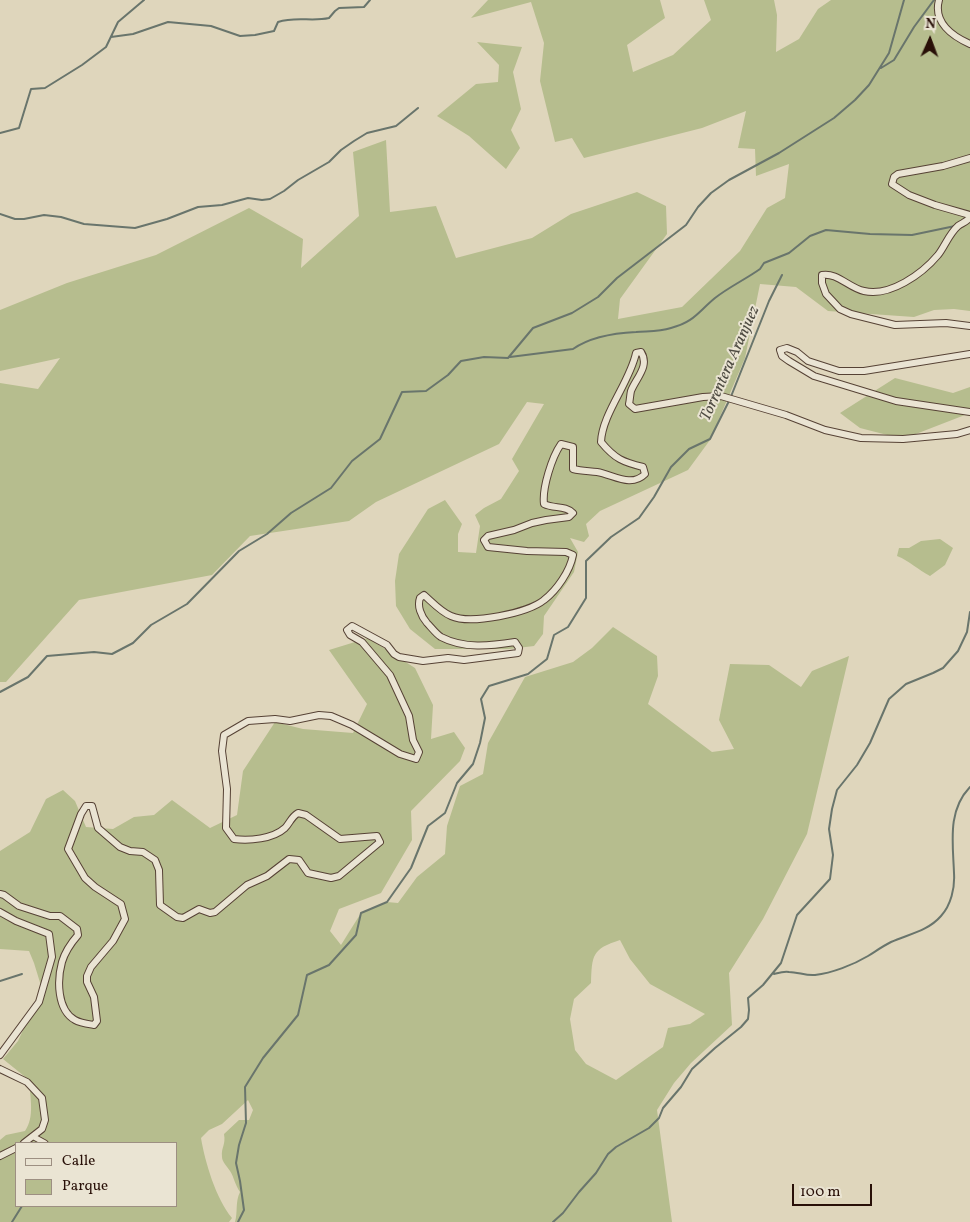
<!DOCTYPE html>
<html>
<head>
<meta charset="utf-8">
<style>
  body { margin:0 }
  #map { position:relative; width:970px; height:1222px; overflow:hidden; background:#dfd6bc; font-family:Vollkorn,serif }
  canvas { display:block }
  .legend { position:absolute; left:15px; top:1142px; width:162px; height:65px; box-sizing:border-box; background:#eae4d3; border:1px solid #9d8f82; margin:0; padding:6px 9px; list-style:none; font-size:15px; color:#291008 }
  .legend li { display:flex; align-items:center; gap:10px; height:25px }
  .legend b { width:25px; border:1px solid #9d8f82 }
  .north { position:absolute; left:905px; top:15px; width:50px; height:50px; -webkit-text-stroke:4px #eae4d3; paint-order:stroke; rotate:2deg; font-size:14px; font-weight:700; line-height:20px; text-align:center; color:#291008 }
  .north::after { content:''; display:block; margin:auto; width:18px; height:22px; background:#291008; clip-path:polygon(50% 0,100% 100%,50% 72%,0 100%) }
  .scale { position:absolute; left:792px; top:1184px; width:80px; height:22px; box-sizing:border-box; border:2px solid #291008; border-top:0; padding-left:6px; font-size:15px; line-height:18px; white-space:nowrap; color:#291008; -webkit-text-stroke:4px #eae4d3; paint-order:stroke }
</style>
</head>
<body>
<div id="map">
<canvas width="970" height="1222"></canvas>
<ul class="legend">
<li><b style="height:6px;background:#eae4d3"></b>Calle</li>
<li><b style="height:14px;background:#b6bd8e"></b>Parque</li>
</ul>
<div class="north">N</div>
<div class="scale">100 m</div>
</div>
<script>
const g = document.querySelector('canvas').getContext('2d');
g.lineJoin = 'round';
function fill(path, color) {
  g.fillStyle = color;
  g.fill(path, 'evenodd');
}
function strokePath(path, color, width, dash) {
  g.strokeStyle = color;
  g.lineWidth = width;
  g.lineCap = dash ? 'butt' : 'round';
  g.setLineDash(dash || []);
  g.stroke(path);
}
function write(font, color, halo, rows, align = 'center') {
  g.font = font + ' Vollkorn,serif';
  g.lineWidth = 4;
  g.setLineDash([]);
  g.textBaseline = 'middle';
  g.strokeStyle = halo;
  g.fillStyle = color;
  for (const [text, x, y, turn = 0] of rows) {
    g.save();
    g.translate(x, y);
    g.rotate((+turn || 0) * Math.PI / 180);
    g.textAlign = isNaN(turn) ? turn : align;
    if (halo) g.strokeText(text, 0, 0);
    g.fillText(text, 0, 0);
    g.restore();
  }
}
const green = new Path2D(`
  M488,0H660L665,18L627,45L633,72L673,55L711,20L704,0H774L777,15L776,52L799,39L818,9L831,0H970V311L954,309L934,310L914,317L828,311L796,287L760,284L745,358L710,440L688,470L600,511L586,524L589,536L584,542L570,538L578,552L574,572L544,616L543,634L534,646L509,649H435L410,629L396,606L395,581L399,554L428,509L445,500L462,524L458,534V552L476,553L480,526L475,515L484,508L501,499L519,471L512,459L544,404L527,402L499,444L376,502L349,521L250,536L212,575L79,600L6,682H0V383L38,389L60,358L0,371V310L67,283L156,255L249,208L303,239L301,268L359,216L353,152L386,140L390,212L436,206L456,258L532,238L571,214L637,192L666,206L667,234L620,299L618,319L682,307L740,251L767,208L785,198L789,164L756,176L755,149L738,148L746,111L702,128L584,158L572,138L555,142L540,81L544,43L531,2L471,18Z
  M477,42L522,47L513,72L521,109L511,130L520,148L506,169L469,136L437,116L476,84L498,82L499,65Z
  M895,378L953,393L970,387V413L903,439L860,428L840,413Z
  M940,539L953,548L945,565L930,576C918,570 910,561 897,556L899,548H909L921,541Z
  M613,627L657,656L658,676L648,704L712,752L734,749L719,720L730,664L769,665L801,687L812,671L849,656L807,834L763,919L729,973L732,1025L691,1063L674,1083L657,1110L672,1222H235C238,1212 235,1202 240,1192C235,1185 234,1177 230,1171C227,1166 222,1162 222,1157C221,1147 226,1145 224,1134L239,1120H249L253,1110L248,1100L222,1124L209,1130L201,1138C205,1162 216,1199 232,1218L229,1222H0V1140L6,1135L25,1131C35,1117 30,1097 29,1080L3,1059L18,1041L42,989L34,963L29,951L0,949V851L30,832L46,799L63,790L75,801L86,827L113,829L134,817L154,815L172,800L210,828L237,815L243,771L275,722L303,729L353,733L367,704L329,650L368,638L415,668L433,705L431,739L454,732L465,748L460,761L411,811L412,840L381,893L339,909L330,931L341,945L361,913L387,902L398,903L417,877L445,854L447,826L460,786L483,774L488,743L525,677L573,662L592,648ZM620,940L630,959L650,984L705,1014L690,1024L668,1028L663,1047L616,1080L586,1064L575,1050L570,1019L574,999L591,983C592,955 592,949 620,940ZM16,1143H176V1206H16Z`);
const stream = new Path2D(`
  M111,37L133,34L168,22L211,26L240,36L255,35L274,31L278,22C296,16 312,22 329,18L335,11L339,8L364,7L370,0
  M881,68L894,60L914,27L934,0
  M0,133L19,128L31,89L45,88L82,65L106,47L118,22L144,0
  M0,214L15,219H24L44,215L61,217L84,224L135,228L167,219L198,207L222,205L248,198L262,200L270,199L284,191L298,180L329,162L341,150L354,141L367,133L396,126L418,108
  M510,357L573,349C590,337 616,333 636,332C648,331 659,332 671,328C694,322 698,312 715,298C729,287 746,279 760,269L764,263L789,253L810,236L826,230L870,234L912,235L955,226
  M0,692L28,677L47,656L94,652L112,654L133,643L151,625L187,604L239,551L267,534L291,513L331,488L352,461L380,439L402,392L426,391L448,375L461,361L484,357L508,358L533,328L572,313L598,297L617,278L686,225L698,207L711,193L729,180L779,153L834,118L855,100L869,85L889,53L904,0
  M774,974C778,973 784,971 789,972C798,972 806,976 815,975C832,973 853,965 868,956C876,951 883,946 891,942C909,934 928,931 941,916C951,905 955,888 954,873C953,843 947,811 970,787
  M0,981L22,974
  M12,1222L22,1206
  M238,1222L244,1210L240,1181L236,1163L239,1145L246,1123L245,1087L263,1058L298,1015L307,975L329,965L356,935L361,913L387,902L411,868L428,826L445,813L457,783L473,764L480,743L485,718L481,699L489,686L528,674L547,659L554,635L568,627L586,598V561L611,537L639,518L654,497L671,467L689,449L710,439L730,399L769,301L782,275
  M553,1222L563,1213L579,1192L596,1173L608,1154L616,1147L649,1128L659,1118L663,1108L681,1087L692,1069L715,1048L741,1027L748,1019L749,1010L748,998L763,985L781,963L797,915L830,879L833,855L829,829L832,809L837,790L857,765L870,743L889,699L906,684L933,673L943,668L958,651L967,632L970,612`);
const minor = new Path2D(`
  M34,1137L45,1143`);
const tertiary = new Path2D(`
  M939,0C933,22 952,36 970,44
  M970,158L943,166L898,174L894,177L892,184L909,195L935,205L970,215
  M970,217C967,222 962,223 958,226C949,234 945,246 938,255C922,274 890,297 864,291C849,288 837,272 822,275V283L826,294L840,309L851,314L895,325L946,323L970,326
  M970,354L864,371H839L808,361L797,352L787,348L780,350L782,356L789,361L814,376L896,401L970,412
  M0,894L4,895L19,906L50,916H60L77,929L78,935C71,943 65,952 62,962C57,980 57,1010 75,1020C80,1023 88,1024 94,1025L97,1021L94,997L87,982V976L91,967L113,941L125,919L121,904L95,887L85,878L68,849L81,814L86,806H92L98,828L120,847L130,851L143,852L155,860L159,870L160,905L177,917L183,918L199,909L210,913L215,912L247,885L267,876L289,859L299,860L308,873L331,878L339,876L380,842L377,836L340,839L306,815L298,813C291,817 290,823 285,828C273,839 249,841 234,839L226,828L227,789L222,751L224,735L248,721L275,719L290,721L319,715L331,716L352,725L400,754L416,759L419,752L413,740L409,716L390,675L362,642L350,635L347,630L352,626L387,645L394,654L399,657L423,661L448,658L464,660L518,653L519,648L515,642C490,646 464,649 441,637C436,634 431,627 427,623C421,616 417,606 420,598L424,595C432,602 441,612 451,616C471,625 528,613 544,600C557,590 570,571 573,555L566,552L527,551L488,547L484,540L488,536L514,530L532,523L546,520L569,517L573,513C565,505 554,509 544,504C542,488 552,457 561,444L573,447V469C581,471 589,471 597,472C614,475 631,488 645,474L643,467C623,462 615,459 601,442C602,414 630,382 636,353L641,352C650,366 636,378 631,391C630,395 630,400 629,404L635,409L703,397L721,396L786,415L825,430L861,438L903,439L957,434L970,430
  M0,912L16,921L49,934L52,957L39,1002L0,1055
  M0,1069L27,1082L42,1098L45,1120L42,1129L24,1143
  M0,1156L16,1148`);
const waterNames = [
  ["Torrentera Aranjuez",731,364,-66]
];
fill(green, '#b6bd8e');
strokePath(stream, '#69756c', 2);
strokePath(minor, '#564235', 7);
strokePath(tertiary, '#564235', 8);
strokePath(minor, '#eae4d3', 5);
strokePath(tertiary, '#eae4d3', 6);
write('italic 16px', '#4e4b42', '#eae4d3', waterNames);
</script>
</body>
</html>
